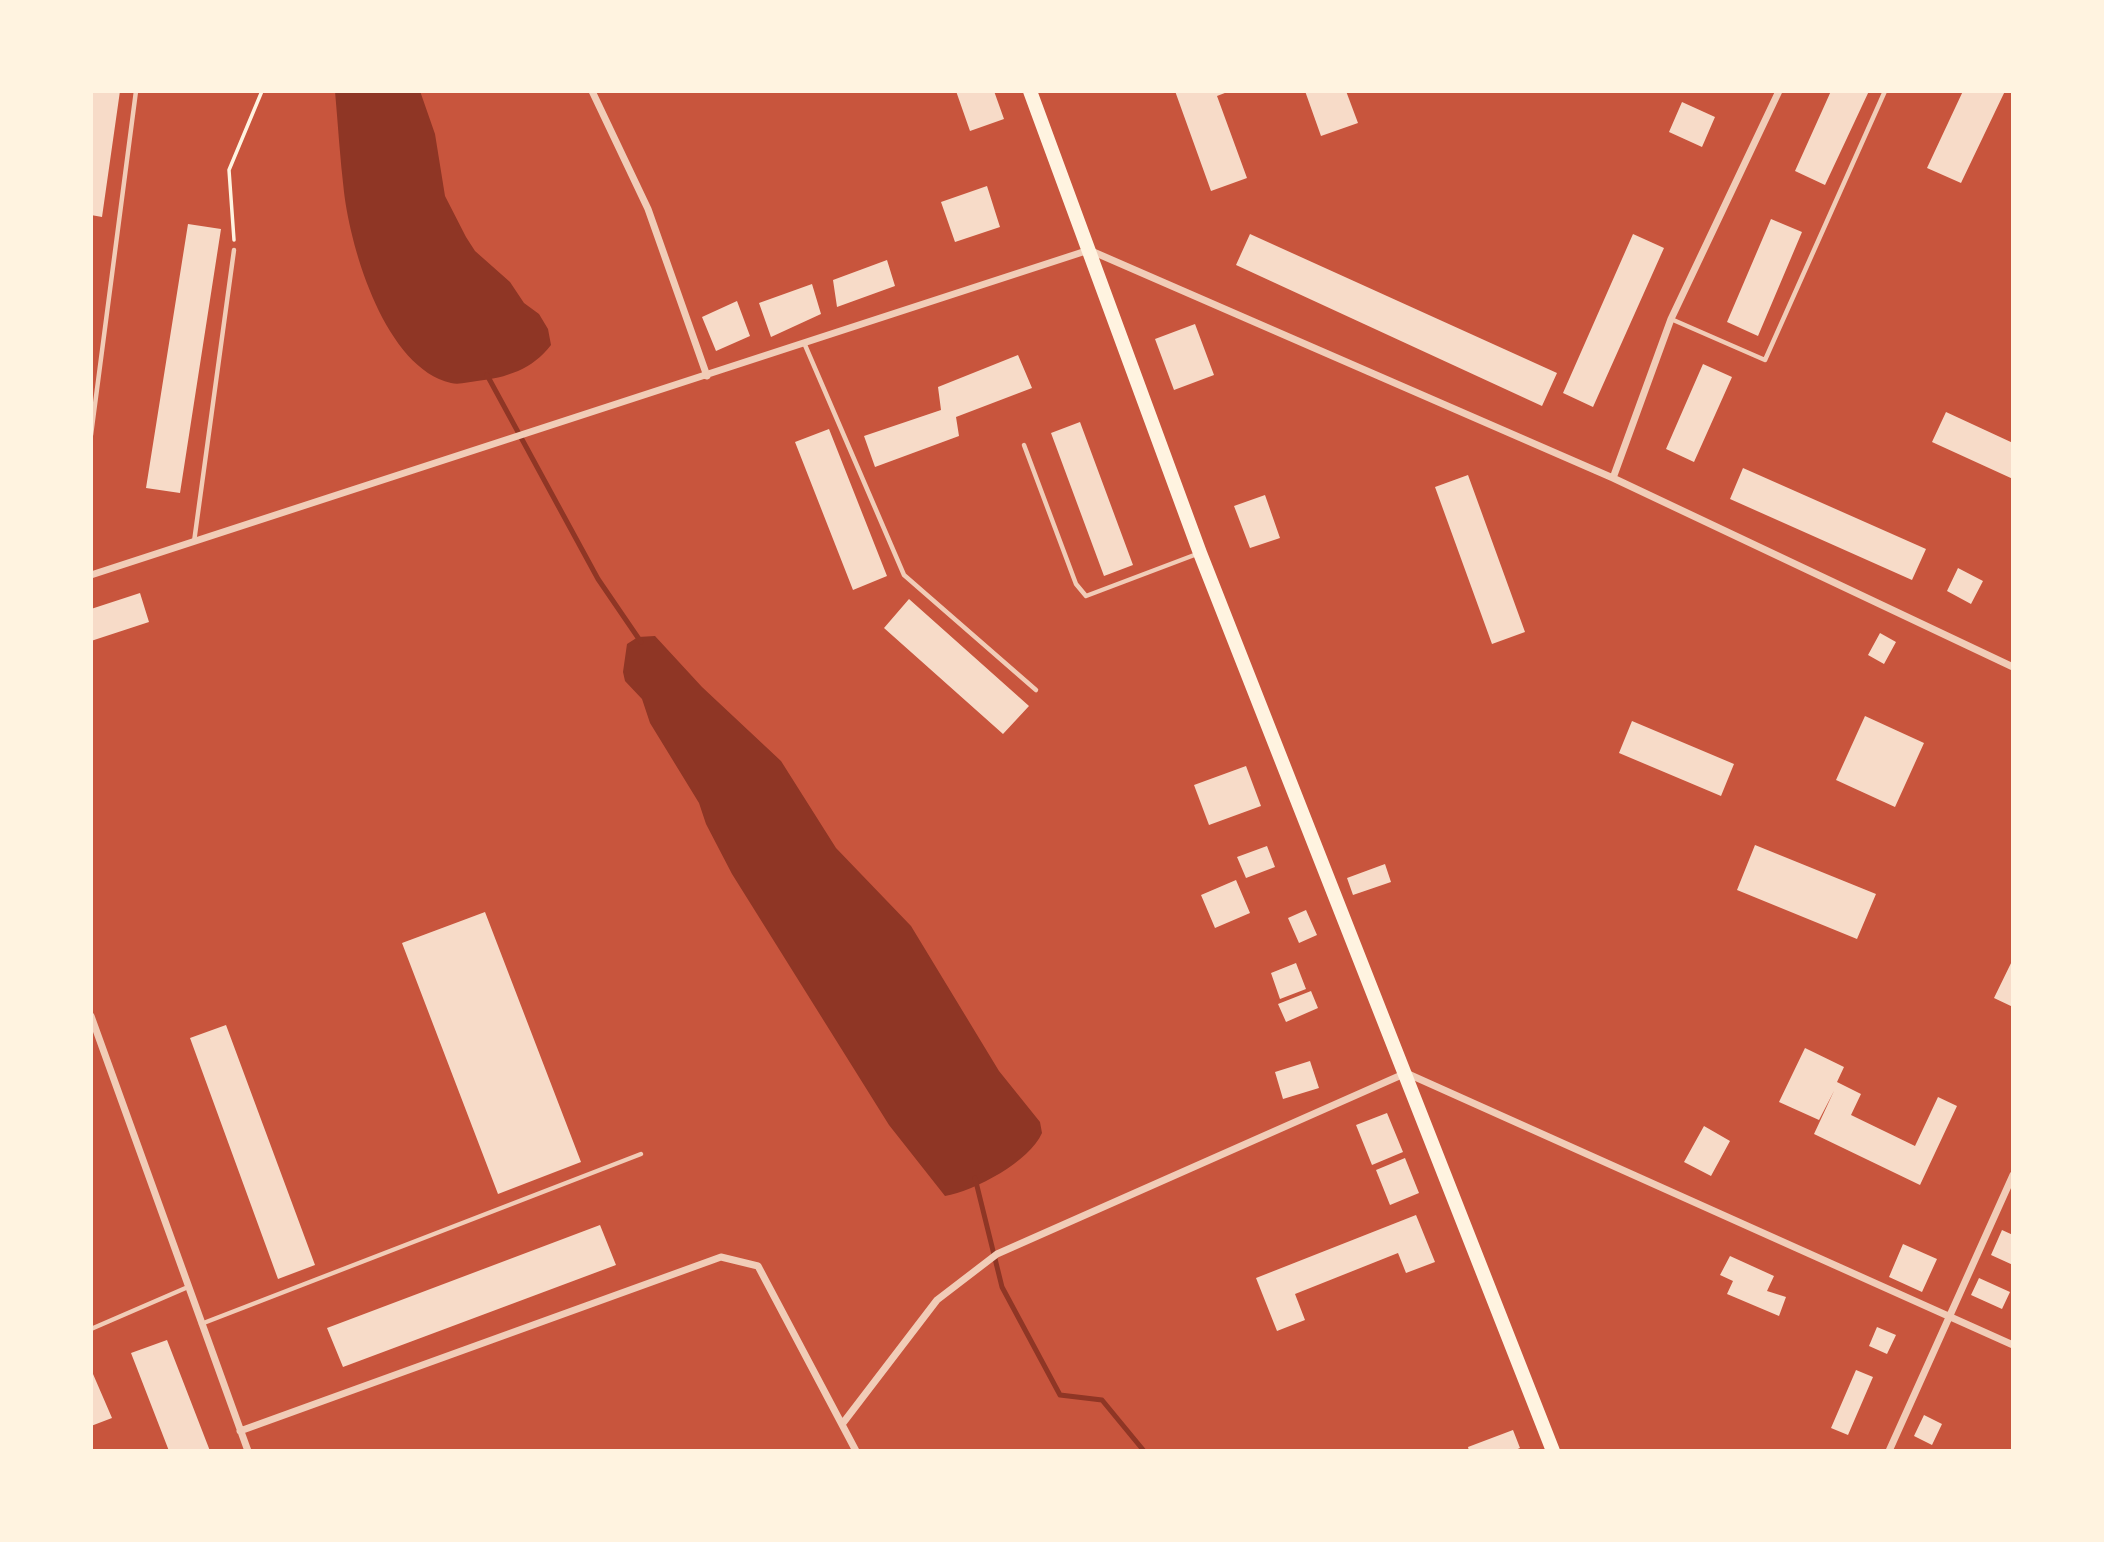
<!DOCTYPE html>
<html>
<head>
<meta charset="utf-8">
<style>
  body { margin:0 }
  #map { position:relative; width:2104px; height:1542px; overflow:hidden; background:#c8553d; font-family:"PT Sans Narrow",sans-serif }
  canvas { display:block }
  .frame { position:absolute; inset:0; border:93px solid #fff3e0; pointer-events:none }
</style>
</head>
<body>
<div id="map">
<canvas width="2104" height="1542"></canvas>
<div class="frame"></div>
</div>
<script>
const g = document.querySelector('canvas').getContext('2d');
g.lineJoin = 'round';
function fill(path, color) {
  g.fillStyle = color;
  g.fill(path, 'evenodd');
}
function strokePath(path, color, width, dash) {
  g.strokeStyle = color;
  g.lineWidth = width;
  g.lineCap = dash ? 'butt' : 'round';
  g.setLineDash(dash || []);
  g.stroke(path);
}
const water = new Path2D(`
  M335,91H420L435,134L445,196L466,237L475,251L510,282L524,303L539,314L548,329L551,345C533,369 506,378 477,381C469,382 459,385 451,383C386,368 351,251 344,192C340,159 338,125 335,91Z
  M655,636L702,687L781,761L836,848L911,926L999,1071L1040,1122L1042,1133C1030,1161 975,1191 945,1196L889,1125L732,874L706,824L699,803L650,723L642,699L625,681L623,672L627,644L638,637Z`);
const stream = new Path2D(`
  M487,375L598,579L641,642
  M975,1178L1002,1287L1060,1395L1102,1400L1144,1451`);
const building = new Path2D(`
  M91,91H120L102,217L91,215Z
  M956,91H994L1004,119L970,131Z
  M1175,91H1230L1217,96L1247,178L1211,191Z
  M1305,91H1346L1358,123L1321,136Z
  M1831,91H1869L1825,185L1795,171Z
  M1963,91H2005L1961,183L1927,168Z
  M1682,102L1715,117L1702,147L1669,132Z
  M987,186L1000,227L955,242L941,202Z
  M1771,219L1802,232L1758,336L1727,322Z
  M188,224L221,229L180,493L146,488Z
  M1250,234L1557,373L1542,406L1236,265Z
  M1633,234L1664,248L1593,407L1563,393Z
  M887,260L895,286L837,307L833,280Z
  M812,284L821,314L771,337L759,303Z
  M737,301L750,336L716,351L702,317Z
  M1195,324L1214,375L1174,390L1155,339Z
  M1018,355L1032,388L956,417L959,436L875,467L864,436L941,410L938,387Z
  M1703,364L1732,377L1694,462L1666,449Z
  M1946,412L2013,443V479L1932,442Z
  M1080,422L1133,565L1104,576L1051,433Z
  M829,429L887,576L853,590L795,442Z
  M1743,468L1926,549L1912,580L1730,499Z
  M1468,475L1525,632L1492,644L1435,487Z
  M1265,495L1280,538L1250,548L1234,506Z
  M1958,568L1983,581L1971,604L1947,591Z
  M140,593L149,622L91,641V609Z
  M909,599L1029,706L1003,734L884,628Z
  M1880,633L1896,642L1884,664L1868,655Z
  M1865,716L1924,743L1895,807L1836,780Z
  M1632,721L1734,764L1721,796L1619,753Z
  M1246,766L1261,806L1209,825L1194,785Z
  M1755,845L1876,894L1857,939L1737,890Z
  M1267,846L1275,867L1246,878L1237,857Z
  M1385,864L1391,882L1353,895L1347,878Z
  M1236,880L1250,913L1215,928L1201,895Z
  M1306,910L1317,935L1299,943L1288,918Z
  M485,912L581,1162L498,1194L402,943Z
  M2013,959V1007L1994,998Z
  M1296,963L1306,989L1280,999L1271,973Z
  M1311,991L1318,1008L1286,1022L1278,1004Z
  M226,1025L315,1265L278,1279L190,1038Z
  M1805,1048L1844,1067L1837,1082L1861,1094L1851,1115L1915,1146L1938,1097L1957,1106L1920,1185L1814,1134L1834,1091L1819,1120L1779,1102Z
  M1310,1061L1319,1088L1283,1099L1275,1072Z
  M1387,1113L1403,1152L1372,1165L1356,1125Z
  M1704,1126L1730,1141L1711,1176L1684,1162Z
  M1405,1158L1419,1193L1390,1205L1376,1170Z
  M1416,1215L1435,1262L1406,1273L1398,1253L1295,1294L1305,1320L1277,1331L1256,1278Z
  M600,1225L616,1265L343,1367L327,1328Z
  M2002,1230L2013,1235V1265L1991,1255Z
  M1903,1244L1937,1259L1922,1292L1889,1277Z
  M1730,1256L1774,1276L1767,1291L1786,1297L1779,1316L1727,1294L1733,1281L1720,1275Z
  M1979,1278L2010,1292L2002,1309L1971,1295Z
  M1877,1327L1896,1335L1887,1354L1869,1346Z
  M167,1340L210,1451H169L131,1353Z
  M1856,1370L1873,1377L1848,1435L1831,1428Z
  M93,1374L112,1418L91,1426V1375Z
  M1924,1415L1942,1424L1932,1445L1914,1436Z
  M1513,1430L1520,1448L1513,1451H1469L1468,1447Z`);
const path = new Path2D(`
  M234,240L229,170L262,91`);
const service = new Path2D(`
  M1671,319L1765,360L1885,91
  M805,345L904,575L1036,690
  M91,435L136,91
  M1024,445L1076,584L1086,596L1197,554
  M194,542L234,250
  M201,1324L641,1154
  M91,1329L188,1287`);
const minor = new Path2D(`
  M592,91L648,209L707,376
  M1613,478L1671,319L1779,91
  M91,575L1089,250L1613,478L2013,667
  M91,1016L248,1451
  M843,1423L937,1300L997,1254L1406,1073L2013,1345
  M240,1431L721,1257L758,1266L856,1451
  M1889,1451L2013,1175`);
const primary = new Path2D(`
  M1030,91L1200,553L1553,1451`);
fill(water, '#8f3625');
strokePath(stream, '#8f3625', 5);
fill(building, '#f7dbc8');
strokePath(path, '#fff3e0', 3.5);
strokePath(service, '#f1ccb7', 4.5);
strokePath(minor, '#f1ccb7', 7);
strokePath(primary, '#fff3e0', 14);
</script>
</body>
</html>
